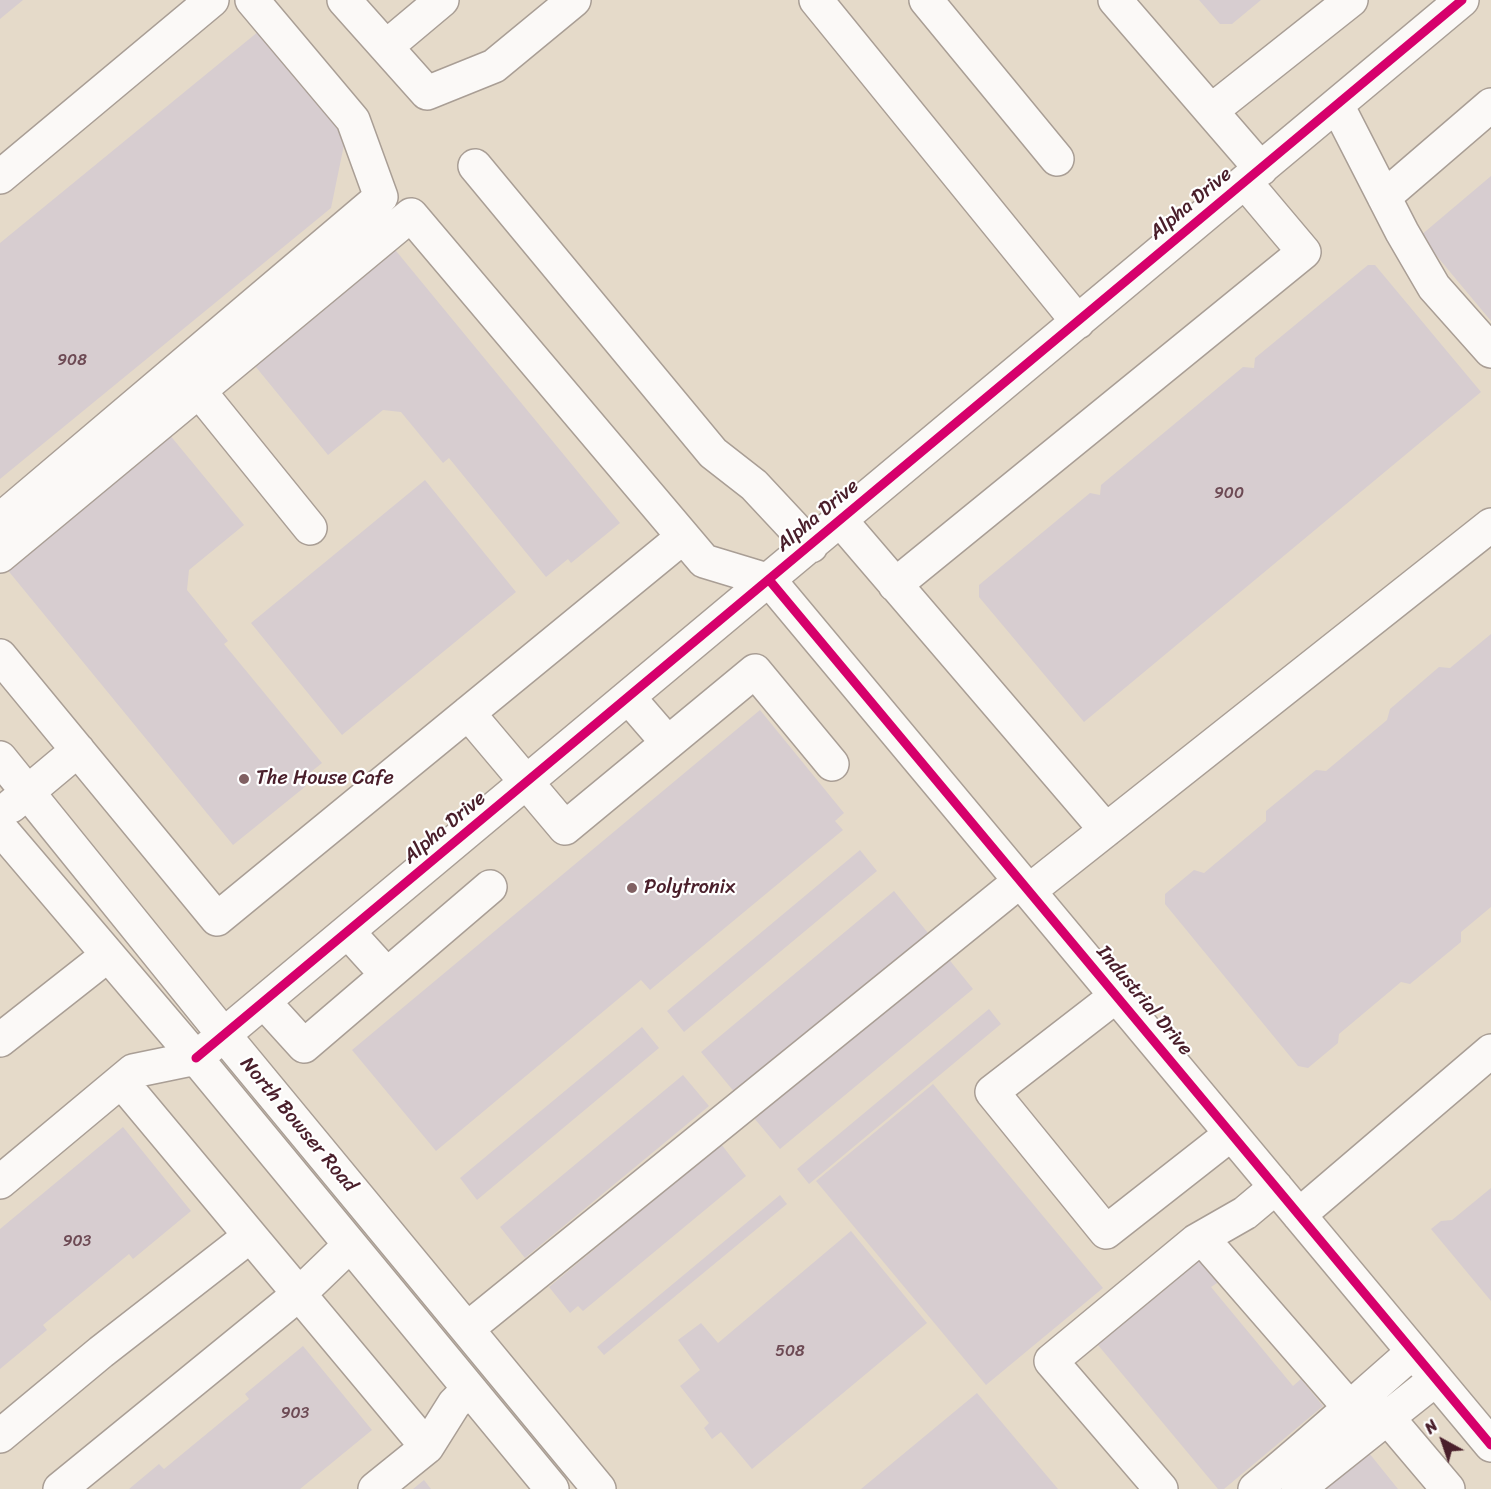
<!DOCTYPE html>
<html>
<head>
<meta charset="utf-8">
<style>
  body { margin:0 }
  #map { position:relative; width:1491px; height:1489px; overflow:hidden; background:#e5dac9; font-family:Sriracha,sans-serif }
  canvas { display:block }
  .north { position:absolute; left:1413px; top:1411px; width:60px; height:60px; -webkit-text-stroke:4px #fff; paint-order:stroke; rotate:320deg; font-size:16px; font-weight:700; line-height:24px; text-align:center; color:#4a1f2b }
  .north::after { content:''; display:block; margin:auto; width:21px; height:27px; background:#4a1f2b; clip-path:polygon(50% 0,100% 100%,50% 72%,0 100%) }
</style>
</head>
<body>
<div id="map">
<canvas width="1491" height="1489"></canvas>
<div class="north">N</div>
</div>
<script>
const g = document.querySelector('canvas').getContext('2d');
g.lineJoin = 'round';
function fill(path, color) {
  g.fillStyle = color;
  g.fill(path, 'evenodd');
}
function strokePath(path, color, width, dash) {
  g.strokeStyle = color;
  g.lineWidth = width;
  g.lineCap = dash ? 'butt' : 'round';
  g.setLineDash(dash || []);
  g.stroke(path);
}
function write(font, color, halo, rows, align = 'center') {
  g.font = font + ' Sriracha,sans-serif';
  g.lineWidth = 4.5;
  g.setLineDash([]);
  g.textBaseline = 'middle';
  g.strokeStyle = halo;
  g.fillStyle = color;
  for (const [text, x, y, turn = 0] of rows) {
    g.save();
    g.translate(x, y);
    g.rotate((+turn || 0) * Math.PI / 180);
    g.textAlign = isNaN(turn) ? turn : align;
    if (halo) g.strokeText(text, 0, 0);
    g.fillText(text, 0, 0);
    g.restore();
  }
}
const building = new Path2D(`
  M0,0H23L0,19Z
  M1199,0H1261L1232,24H1220Z
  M259,31L346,135L331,208L0,479V243Z
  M1491,176V321L1420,236Z
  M392,246L620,523L571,563L568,559L546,577L449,458L443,463L401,412L383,410L328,455L251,361Z
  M1368,265H1375L1481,392L1084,722L979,597V585L1090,493L1100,495L1101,485L1243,367L1254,368L1255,358Z
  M169,434L244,525L189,570L187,590L228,641L224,644L322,763L301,780L306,786L233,845L6,568Z
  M425,480L516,592L342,735L251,623Z
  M1491,634V907L1461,932V942L1410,984L1401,982L1339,1034L1338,1043L1308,1068L1298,1066L1165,904V894L1194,870L1204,873L1266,821V811L1316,770L1326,771L1387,720L1390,709L1439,667L1450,668Z
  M760,710L844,813L835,821L843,830L650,990L641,980L436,1151L352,1050Z
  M860,850L877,871L684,1032L667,1011Z
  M894,891L928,933L736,1094L701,1052Z
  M947,957L973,989L780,1149L754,1118Z
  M989,1009L1001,1024L809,1184L797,1169Z
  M642,1027L659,1048L477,1200L460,1178Z
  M683,1075L709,1106L525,1258L500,1227Z
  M933,1084L1103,1288L986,1385L816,1181Z
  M123,1127L191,1211L133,1259L129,1254L43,1325L47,1330L0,1369V1229Z
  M721,1144L746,1176L583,1311L578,1306L570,1313L549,1287Z
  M1491,1188V1301L1431,1229L1441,1221L1452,1220Z
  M780,1195L787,1204L604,1355L597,1347Z
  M851,1231L927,1323L752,1469L721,1432L712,1439L704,1428L709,1423L680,1386L700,1370L678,1340L701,1323L718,1343Z
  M1197,1253L1220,1281L1211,1287L1293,1386L1301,1379L1323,1406L1224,1489H1218L1093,1339Z
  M303,1346L372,1430L300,1489H129L159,1464L164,1469L249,1399L245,1394Z
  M977,1393L1058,1489H861Z
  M1369,1453L1398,1489H1325Z
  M424,1480L431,1489H413Z`);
const minor = new Path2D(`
  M344,0L427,93L494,66L574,0
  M816,0L1078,322
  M926,0L1057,159
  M1115,0L1261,169
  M386,47L442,0
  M1337,105L1402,232L1434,287L1491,351
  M1211,111L1351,0
  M475,166L713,453L754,485L811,546
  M0,177L212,0
  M1384,197L1491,105
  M199,391L310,528
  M0,520L381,197L353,120L252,0
  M841,521L1106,830
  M0,556L411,215L704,561L770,581L1491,1445
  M895,585L1304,252L1245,182
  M0,656L217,919L683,537
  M629,698L668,743
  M468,713L565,828L755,671L832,764
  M0,758L224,1035L599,1489
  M11,806L78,750
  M0,828L196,1058L552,1489
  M1029,891L1491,525
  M348,932L387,975
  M1116,996L992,1092L1106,1232L1231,1134
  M264,1002L304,1046L490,887
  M0,1040L108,955
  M121,1081L427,1447
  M0,1182L133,1071L196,1058L1462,0
  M1299,1215L1491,1051
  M1202,1238L1349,1407
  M467,1329L1020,881
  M1387,1417L1448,1489
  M0,1436L101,1352L250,1236
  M60,1489L299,1294L350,1245
  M375,1489L427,1447L454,1404L469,1389
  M1161,1489L1051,1361L1196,1241L1245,1213L1276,1187
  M1255,1489C1309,1445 1360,1398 1413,1352
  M1298,1489L1436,1379`);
const cycleway = new Path2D(`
  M770,581L1491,1445
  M196,1058L1462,0`);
const markers = [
  [244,779,6,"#806062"],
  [632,888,6,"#806062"]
];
const numberNames = [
  ["908",72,361],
  ["900",1229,494],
  ["903",77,1242],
  ["508",790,1352],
  ["903",295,1414]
];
const streetNames = [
  ["Alpha Drive",1191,204,-40],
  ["Alpha Drive",818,516,-40],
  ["Alpha Drive",445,828,-40],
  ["Industrial Drive",1144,1001,50],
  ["North Bowser Road",298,1125,50]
];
const poiNames = [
  ["The House Cafe",256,779],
  ["Polytronix",644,888]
];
fill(building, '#d7cdd0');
strokePath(minor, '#a99e95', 36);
strokePath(minor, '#fbf9f7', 33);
strokePath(cycleway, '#d6006c', 9);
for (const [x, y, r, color] of markers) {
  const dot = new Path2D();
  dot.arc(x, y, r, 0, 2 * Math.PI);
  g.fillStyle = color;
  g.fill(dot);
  strokePath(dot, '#fff', 2);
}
write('16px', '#6d4a54', null, numberNames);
write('20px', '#4a1f2b', '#fff', streetNames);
write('20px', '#4a1f2b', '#fff', poiNames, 'left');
</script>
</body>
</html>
